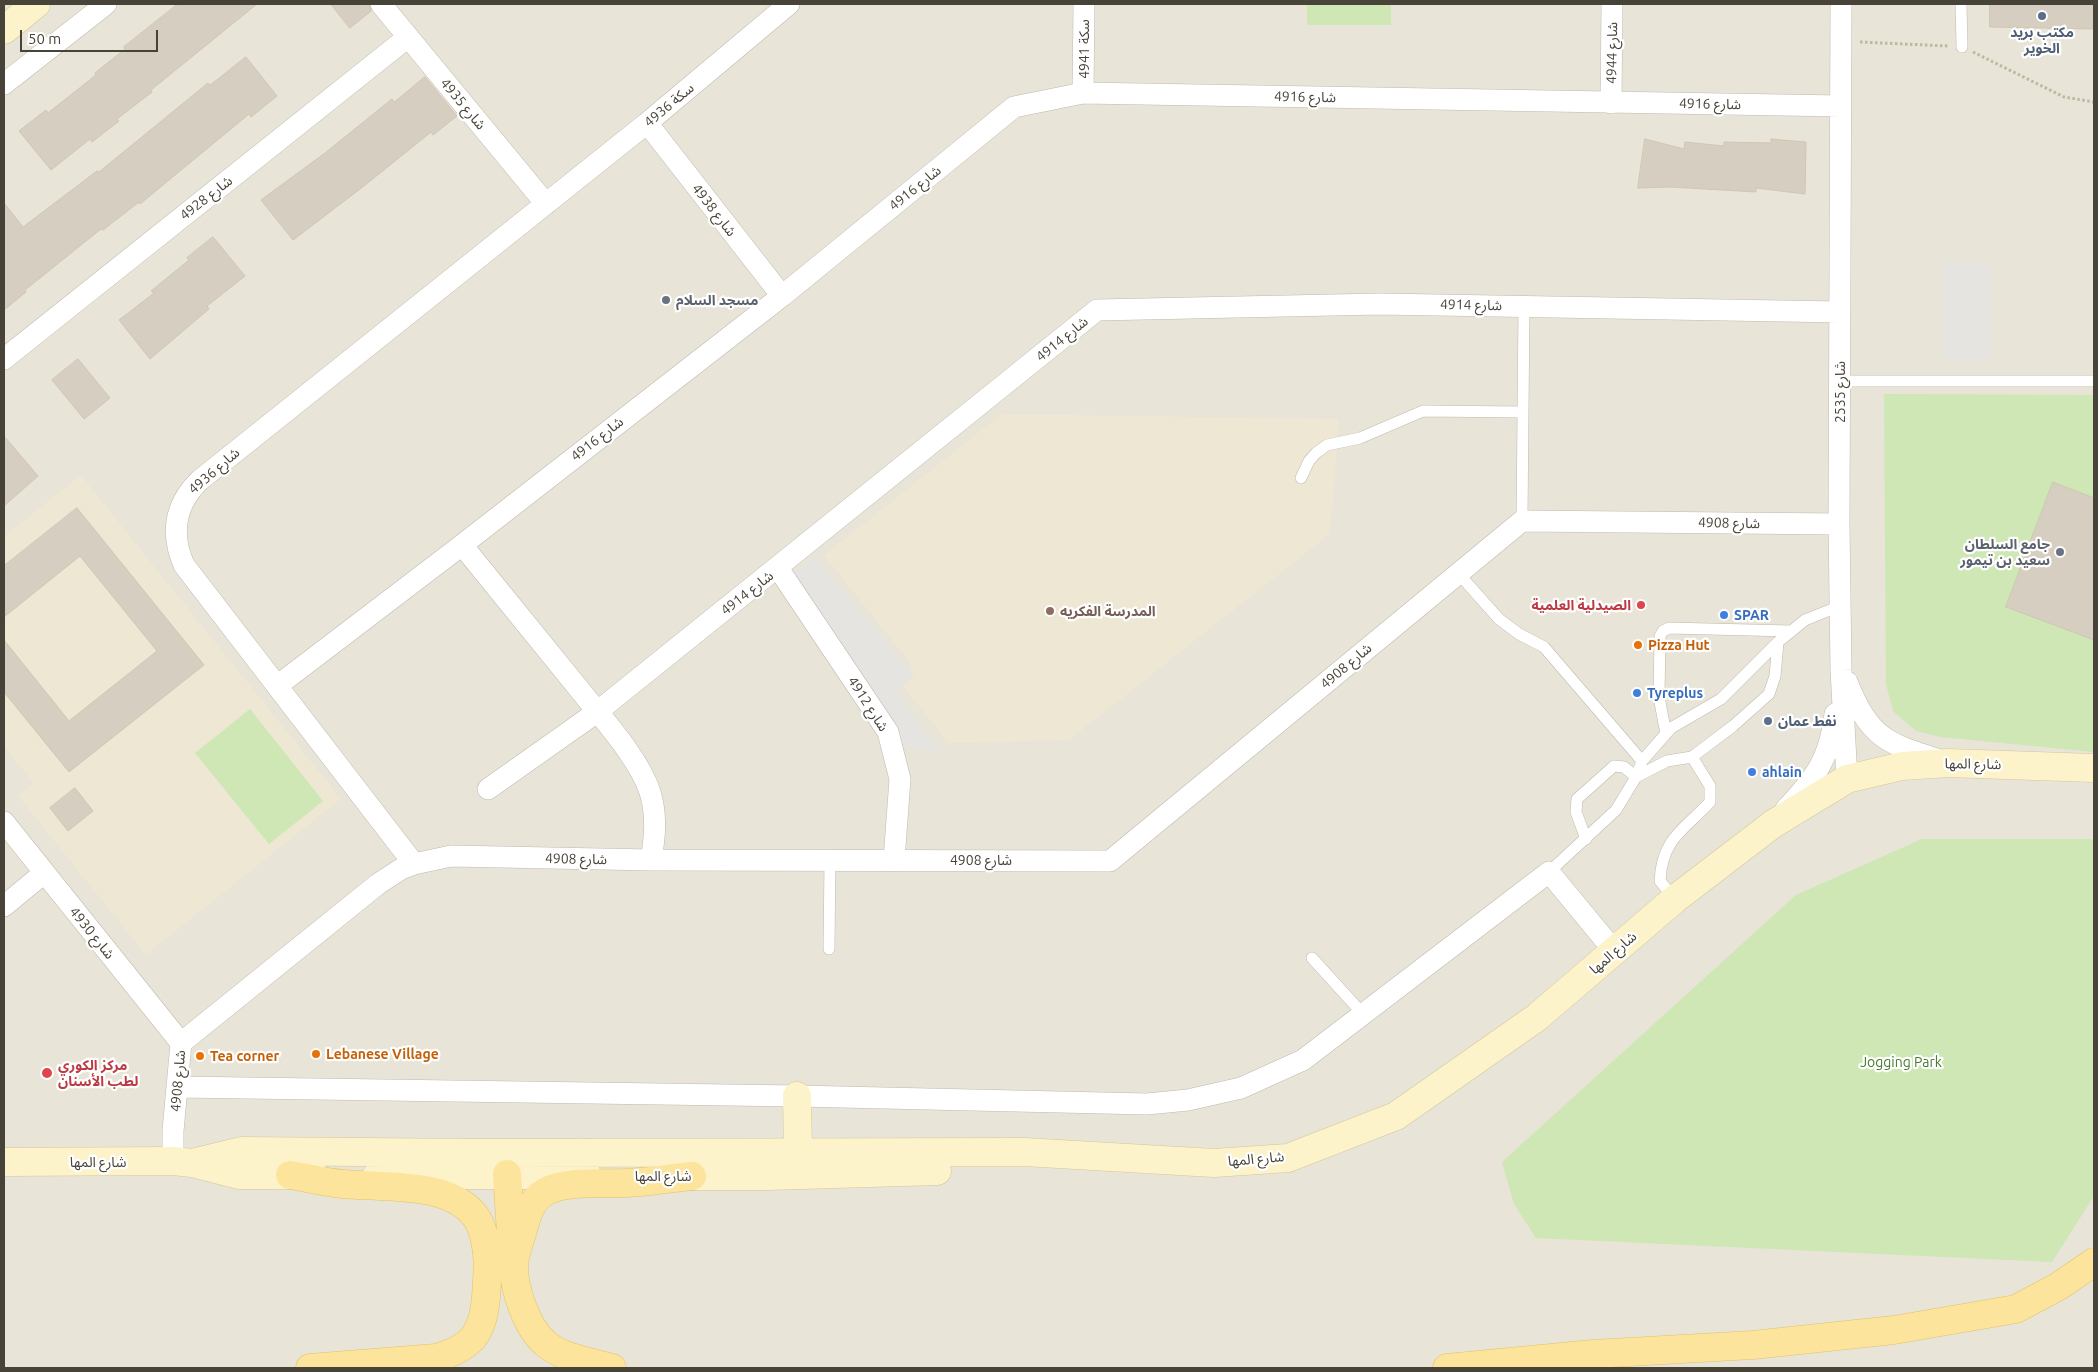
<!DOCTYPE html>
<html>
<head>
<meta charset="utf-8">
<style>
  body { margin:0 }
  #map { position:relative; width:2098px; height:1372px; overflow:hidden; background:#f5f2ea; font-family:Ubuntu,sans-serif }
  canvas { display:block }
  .frame { position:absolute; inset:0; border:5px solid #484338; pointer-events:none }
  .scale { position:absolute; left:20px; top:30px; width:138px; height:22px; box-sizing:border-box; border:2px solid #484338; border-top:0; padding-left:6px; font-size:15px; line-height:18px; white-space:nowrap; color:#484338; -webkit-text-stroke:4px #fff; paint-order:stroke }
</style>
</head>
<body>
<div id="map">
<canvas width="2098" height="1372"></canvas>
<div class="frame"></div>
<div class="scale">50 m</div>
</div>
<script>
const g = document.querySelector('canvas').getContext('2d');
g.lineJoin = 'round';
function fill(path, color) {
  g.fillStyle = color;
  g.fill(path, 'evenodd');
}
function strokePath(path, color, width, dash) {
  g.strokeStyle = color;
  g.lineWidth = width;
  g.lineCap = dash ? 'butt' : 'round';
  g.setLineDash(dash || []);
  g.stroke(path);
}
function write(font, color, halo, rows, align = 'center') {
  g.font = font + ' Ubuntu,"Noto Sans Arabic",sans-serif';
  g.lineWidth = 4.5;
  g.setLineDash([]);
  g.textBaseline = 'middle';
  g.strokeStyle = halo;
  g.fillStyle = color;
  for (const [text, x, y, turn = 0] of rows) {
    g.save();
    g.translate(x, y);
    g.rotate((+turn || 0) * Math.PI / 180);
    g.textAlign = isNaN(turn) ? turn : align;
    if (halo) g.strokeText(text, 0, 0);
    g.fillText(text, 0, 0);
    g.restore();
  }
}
const residential = new Path2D(`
  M4,4H2094V1368H4Z`);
const education = new Path2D(`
  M1002,414L1339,419L1330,534L1069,740L948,743L898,680L913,667L824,555Z
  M81,475L341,799L146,955L17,795L33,783L4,746V536Z`);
const green = new Path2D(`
  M1307,4H1391V25H1307Z
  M1884,394L2094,395V752L1941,737L1916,731L1893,711L1886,684Z
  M250,709L323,801L269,844L195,753Z
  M1922,839H2094V1196L2052,1262L1536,1238L1514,1204L1502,1162L1796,895Z`);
const parking = new Path2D(`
  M1944,262L1991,263V361L1943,360Z
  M814,556L914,676L896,692L940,753L900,745L780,585Z`);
const building = new Path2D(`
  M178,4H257L151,90L152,92L117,119L119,121L92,142L90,139L51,170L19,131L46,110L48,113L96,75L95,73L125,49L124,47Z
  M331,4H369L371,11L350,28Z
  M1990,4H2094V29L1990,27Z
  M246,57L277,96L251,117L249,114L140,204L139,202L103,230L101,229L25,290L26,292L4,310V203L23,227L97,171L99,172L208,83L210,85Z
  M425,77L457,116L433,135L431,132L364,186L293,240L261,200L325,153L392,99L394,102Z
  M1645,139L1684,149L1685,142L1724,146V142L1771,143V139L1806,142L1805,194L1756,188V192L1671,187L1638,188Z
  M213,237L245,276L207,306L209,309L150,359L119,320L154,293L151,291L189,260L187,258Z
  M78,359L110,398L84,419L52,380Z
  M4,436L38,476L4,506Z
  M2053,482L2094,498V640L2006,607Z
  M77,508L204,665L69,772L4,692V640L69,721L157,651L80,556L4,617V566Z
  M75,788L93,811L68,831L50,808Z`);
const path = new Path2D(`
  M1860,42L1948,46
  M1973,52L2064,97L2094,102`);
const lane = new Path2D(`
  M1961,4L1962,47
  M1840,381H2094
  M1301,478L1309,461L1316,453L1327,445L1360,438L1423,411L1523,412
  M1522,521L1524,306
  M1458,573L1499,619L1519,634L1544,647L1642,761
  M1666,734L1659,697L1660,636L1663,631L1669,628L1790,631
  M1586,839L1576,812L1577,799L1614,766L1624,767L1636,777L1667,761L1692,757L1733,726L1769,694L1775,676L1778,642
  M1549,872L1616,810L1636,777L1642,761L1671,728L1721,699L1778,642L1805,620L1840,606
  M1675,899L1660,881C1662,838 1684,830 1710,802V786L1692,757
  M829,949L830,860
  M1312,958L1363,1014`);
const street = new Path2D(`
  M381,4L546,204
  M1841,4L1839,524L1841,670L1847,779
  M4,84L106,4
  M1083,93L1084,4
  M1611,103L1612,4
  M647,123L782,296
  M4,359L408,37
  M778,568L888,732L900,779L894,860
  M1847,682C1870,738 1885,743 1940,760
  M277,686L462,545
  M488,789L597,712L1097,310L1380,304L1840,312
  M1786,809C1816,777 1830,758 1835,714
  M4,822L181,1043
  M651,860C655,837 657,815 650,792C639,758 602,718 579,689C540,641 501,593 462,545L782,296L1014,107L1083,93L1841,106
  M414,864L184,565C170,533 175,504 200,480L647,123L789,4
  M4,906L44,873
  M178,1087L797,1096L1147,1104L1188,1100L1241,1088L1303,1060L1549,872L1615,952
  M173,1161V1131L181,1043L378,884L401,869L414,864L451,856L651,860L1110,861L1522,521L1839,524`);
const secondary = new Path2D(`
  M4,30L36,4
  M797,1096L798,1153
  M4,1162L173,1161L192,1163L239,1175H314
  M192,1163L241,1151L482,1153L1024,1152L1214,1163L1288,1158L1396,1116L1536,1018L1675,899L1773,824L1847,779L1902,766L1948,763L2094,768
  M377,1175H587
  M667,1176H767L937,1171`);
const primary = new Path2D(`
  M507,1174L512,1247
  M290,1175C308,1178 325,1182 343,1184C384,1188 456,1180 479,1222C490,1245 488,1273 486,1297C483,1334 471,1348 436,1358L310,1368
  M612,1368C591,1362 561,1358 545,1343C527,1328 514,1290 514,1267C514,1255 520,1241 523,1230C527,1215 531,1200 545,1192C565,1180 604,1184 627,1183C649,1182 670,1178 692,1176
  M1447,1368L1593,1354L1753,1345L1894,1330L2016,1309L2059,1286L2094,1262`);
const markers = [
  [2042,16,5,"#5c6f8a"],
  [666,300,5,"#6b7280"],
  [2060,552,5,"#6b7280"],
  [1641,605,5,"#e0444e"],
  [1050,611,5,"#8d6e63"],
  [1724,615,5,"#3f7fe0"],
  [1638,645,5,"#e8710a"],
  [1637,693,5,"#3f7fe0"],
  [1768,721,5,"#5c6f8a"],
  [1752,772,5,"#3f7fe0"],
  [316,1054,5,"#e8710a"],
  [200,1056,5,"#e8710a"],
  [47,1073,6,"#e0444e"]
];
const serviceNames = [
  ["مكتب بريد",2042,32],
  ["الخوير",2042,48],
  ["نفط عمان",1778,721,"left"]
];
const streetNames = [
  ["سكة 4941",1084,49,-90],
  ["4944 شارع",1612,53,-89],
  ["4916 شارع",1305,97,1],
  ["4935 شارع",463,104,50],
  ["4916 شارع",1710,104,1],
  ["سكة 4936",669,105,-40],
  ["4916 شارع",915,188,-39],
  ["4928 شارع",206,198,-38],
  ["شارع 4938",714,210,52],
  ["4914 شارع",1471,305,1],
  ["4914 شارع",1062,339,-39],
  ["2535 شارع",1840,392,-90],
  ["4916 شارع",597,439,-38],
  ["4936 شارع",214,471,-41],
  ["4908 شارع",1729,523,1],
  ["4914 شارع",747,593,-38],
  ["4908 شارع",1346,666,-40],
  ["4912 شارع",868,704,57],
  ["شارع المها",1973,764,1],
  ["4908 شارع",576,859,1],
  ["4908 شارع",981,860],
  ["4930 شارع",92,933,51],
  ["شارع المها",1613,953,-41],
  ["4908 شارع",178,1081,-85],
  ["شارع المها",1256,1159,-5],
  ["شارع المها",98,1162],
  ["شارع المها",663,1176]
];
const worshipNames = [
  ["مسجد السلام",676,300],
  ["جامع السلطان",2050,544,"right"],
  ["سعيد بن تيمور",2050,560,"right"]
];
const healthNames = [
  ["الصيدلية العلمية",1631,605],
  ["مركز الكوري",58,1065,"left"],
  ["لطب الأسنان",58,1081,"left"]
];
const educationNames = [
  ["المدرسة الفكريه",1060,611]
];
const shopNames = [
  ["SPAR",1734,615],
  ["Tyreplus",1647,693],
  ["ahlain",1762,772]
];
const foodNames = [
  ["Pizza Hut",1648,645],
  ["Lebanese Village",326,1054],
  ["Tea corner",210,1056]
];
const parkNames = [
  ["Jogging Park",1901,1062]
];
fill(residential, '#e8e4d8');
fill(education, '#ede7d4');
fill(green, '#cee7b4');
fill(parking, '#e6e4e1');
fill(building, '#d6cec0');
strokePath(building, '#d1c6b3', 1);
strokePath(lane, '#c0baad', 12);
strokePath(street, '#c0baad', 22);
strokePath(secondary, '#d3c79a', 29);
strokePath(primary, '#e1c26b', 29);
strokePath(path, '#c1b69e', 3, [2.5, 2.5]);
strokePath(lane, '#fff', 11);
strokePath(street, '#fff', 21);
strokePath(secondary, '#fdf3cb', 28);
strokePath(primary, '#fce49c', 28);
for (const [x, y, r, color] of markers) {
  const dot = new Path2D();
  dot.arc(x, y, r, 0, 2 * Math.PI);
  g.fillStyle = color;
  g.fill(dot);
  strokePath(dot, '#fff', 2);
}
write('bold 14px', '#4e5e75', '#fff', serviceNames);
write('14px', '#484338', '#fff', streetNames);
write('bold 14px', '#5b616d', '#fff', worshipNames, 'left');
write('bold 14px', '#be3a42', '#fff', healthNames, 'right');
write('bold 14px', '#785e54', '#fff', educationNames, 'left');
write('bold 14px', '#366cbe', '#fff', shopNames, 'left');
write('bold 14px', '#c56008', '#fff', foodNames, 'left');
write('14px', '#467a2c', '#fff', parkNames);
</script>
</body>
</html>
